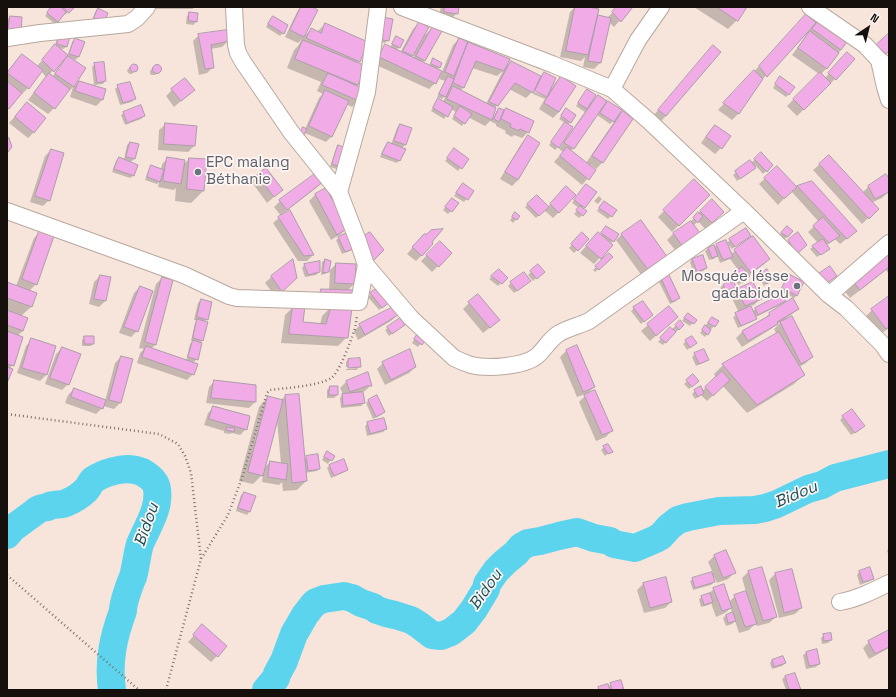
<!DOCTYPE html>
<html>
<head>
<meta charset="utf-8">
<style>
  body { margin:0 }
  #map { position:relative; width:896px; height:697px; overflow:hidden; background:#f7e5dc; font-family:"Space Grotesk",sans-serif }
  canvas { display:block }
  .frame { position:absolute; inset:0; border:8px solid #16100c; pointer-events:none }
  .north { position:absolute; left:848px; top:8px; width:40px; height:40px; -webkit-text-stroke:3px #fcf5f1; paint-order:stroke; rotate:35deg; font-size:11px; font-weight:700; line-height:16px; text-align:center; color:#16100c }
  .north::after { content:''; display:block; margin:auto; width:14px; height:18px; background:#16100c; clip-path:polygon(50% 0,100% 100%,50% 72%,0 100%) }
</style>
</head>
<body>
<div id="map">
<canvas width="896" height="697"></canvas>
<div class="frame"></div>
<div class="north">N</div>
</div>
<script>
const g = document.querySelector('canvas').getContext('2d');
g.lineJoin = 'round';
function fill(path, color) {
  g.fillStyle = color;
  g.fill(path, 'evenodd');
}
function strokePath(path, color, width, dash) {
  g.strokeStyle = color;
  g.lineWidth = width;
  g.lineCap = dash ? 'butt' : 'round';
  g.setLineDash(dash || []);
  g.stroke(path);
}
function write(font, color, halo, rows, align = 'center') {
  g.font = font + ' "Space Grotesk",sans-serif';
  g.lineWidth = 3.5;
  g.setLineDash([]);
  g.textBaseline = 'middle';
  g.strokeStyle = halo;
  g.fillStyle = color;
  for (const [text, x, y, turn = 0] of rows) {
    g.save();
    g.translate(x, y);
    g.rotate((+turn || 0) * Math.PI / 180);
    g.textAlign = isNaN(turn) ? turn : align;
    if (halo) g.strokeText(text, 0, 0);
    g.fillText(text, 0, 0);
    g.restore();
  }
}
const shadow = new Path2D(`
  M52,7H73L65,15L64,13L55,24L45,16Z
  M152,7H194L193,9H151Z
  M301,7H309L304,36L311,30L317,32L325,24L359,61L357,63L358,85L356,87L358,101L352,107L346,104L332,136L326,142L305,133L296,140L301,131L303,128L305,129L319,98L323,94L317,91L321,82L287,68L294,50L298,46L302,39L298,43L285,37L298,10Z
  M441,7H458L457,13L451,19L438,18Z
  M575,7H583L595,19L598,16L607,18L618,7H632L614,27L609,22L600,63L594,69L583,67L585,57L581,61L560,57L570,12Z
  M694,7H746L737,20L728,29Z
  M98,9L103,22L92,21L95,12Z
  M190,13L196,22L193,25L186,24L187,16Z
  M806,16L816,24L819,21L841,50L826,69L821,74L825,78L841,60L853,59L835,79L797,116L787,106L819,74L792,55L814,25L760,82L738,114L732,120L718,110Z
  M10,17L17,36L7,35V20Z
  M273,17L283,33L280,36L266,27L270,20Z
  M392,20L388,40L385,43L376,41Z
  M419,23L423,37L433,27L440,32L424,61L422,63L429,66L431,62L434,60L441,63L437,70L435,83L429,89L374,64L379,52L385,46L390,48L394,40L396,37L399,47L396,51L400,53L413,29ZM380,51H383L378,62H376ZM415,53L413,59L411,58Z
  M199,35L228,41L222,47L210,49L213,67L207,73L199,75L193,41Z
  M57,38L66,47L63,49L58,48L68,56L72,42L75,39L84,43L78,57L76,60L70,58L74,85L75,86L79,82L102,100L96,106L70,97L73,87L67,93L66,92L54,108L48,114L28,100L46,77L41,71L28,88L22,94L21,93L7,110V73L16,61L22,55L37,66L55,46ZM66,56L69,57L52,77L49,75Z
  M459,39L508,60L505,68L511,62L541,77L544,73L550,88H552L555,83L561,77L559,112L553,118L539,109L545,99L533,94L534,92L547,97V95L535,90V89L526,98L509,89L495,108L492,118H493L496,112L499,109L501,115L507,109L528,132L522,138L514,135L512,137L505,133L506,131L496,126V124L490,121L485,126L468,117L462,126L452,119L456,112L451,109L444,119L431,111L436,102L438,99L443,102L446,95L442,99L437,97L445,81L439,79L453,45ZM472,68L497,76L503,71L486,104L460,91L464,87Z
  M707,53L666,116L660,122L653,116Z
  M95,64L105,81L103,84L94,85L92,67Z
  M132,65H135L136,66L137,68L132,74H130L128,73L127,70Z
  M157,65L159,66L160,70L155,75H151L150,73V71L154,66Z
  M778,80L789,94L786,97L773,88Z
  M118,86L134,99L132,102L120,105L115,89Z
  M172,90H194L174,107L166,96Z
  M585,93L591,103L598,96L602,108L608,102L616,119L623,112L632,119L602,163L596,169L591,165L590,167L595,170L582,185L554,162L563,152L559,149L585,112L576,106ZM597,115L610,124L613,121L614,122L586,163L571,151Z
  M27,103L34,132L28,138L9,123Z
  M564,112L570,122L568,125L558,147L555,150L549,145L565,123L559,119Z
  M124,113L144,116L141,119L125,125L121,115Z
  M166,124L194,146L188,152L158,150L159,130Z
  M400,125L411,129L405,145L401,149L399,160L397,163L380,157L385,146L388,143L391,145L397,128Z
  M715,126L721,148L715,154L701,143L709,132Z
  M528,137L518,180L512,186L500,179L522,143Z
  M130,143L138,144L134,159L130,163L137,165L133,176L130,178L112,172L116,161L119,158L124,160L127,145Z
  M338,146L340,170L330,167L336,149Z
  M51,150L49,200L43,206L30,202L45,156Z
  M452,152L467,159L458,171L445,161Z
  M761,154L772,165L763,174L756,166L737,181L733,175L750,161L751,163Z
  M829,156L862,193L868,187L886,176L889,179V191L882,198L871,203L877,209L862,224L813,170Z
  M168,158L183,165L189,159L203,191L191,203L175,201L176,188L174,190L158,187L159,182L157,184L145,180L149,169L152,166L161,170L162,164Z
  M777,167L796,188L811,182L849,237L840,244L835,239L827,245L826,251L817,257L810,249L818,243L808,232L819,222L791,191L778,205L759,184Z
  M257,175L282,190L267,203L251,181Z
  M694,181L709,195L672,232L658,217Z
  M322,182L316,188L281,215L313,255L307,261H298L273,223L281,216L274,207L280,201Z
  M586,185L595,192L582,209V215L579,218L574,214L579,208L572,203Z
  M460,187L473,191L464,202L454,196Z
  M326,190L347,228L341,234L331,240L309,201L315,195Z
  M560,193L559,212L553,218L544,210L536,218L525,207L537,196L548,207Z
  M599,196L602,199L598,204L594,201Z
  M712,201L723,212L705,229L698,221L693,226L679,255L667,240L673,234L691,222L695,216Z
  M449,202L458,203L448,214L443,210Z
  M601,205L611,216L608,219L597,211Z
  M515,214L519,216L513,223L510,220Z
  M604,230L613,241L610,244L612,245L594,264L580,253L592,239L600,235Z
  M784,230L792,232L785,239L779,236Z
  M40,232L36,284L29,291L36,294L31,307L21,316L23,331L17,336L13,365L9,369L7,380V283L16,286L34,238Z
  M582,233L588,239L574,253L569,248Z
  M622,234L667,258L642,276L616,240Z
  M798,234L794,255L786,244Z
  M750,236L732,249L727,243L730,240Z
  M753,237L769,259L763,265L748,276L739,285L732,278L739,271L730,259L720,263L717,255L714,259L709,260L705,251L708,248L714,247L717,245L731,254Z
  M339,238L354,248L352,250L342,254L336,240Z
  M418,241L422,255L416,261L407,254Z
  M440,242L451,253L432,272L421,261Z
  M889,250V274L886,270L850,298L843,289Z
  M609,254L611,257L595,272L593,270Z
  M692,259L706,268L703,271L694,274L690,262Z
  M325,260L330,261L328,272L325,274L321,275L322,262Z
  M293,261L290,284L276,297L265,283L271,277Z
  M336,264L354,284L348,290L347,337L338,346L281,343L285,315L294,306L301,323L320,325L322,316L333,305L315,296L321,290H329L330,270Z
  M304,265L319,272L316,275L305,277L302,268Z
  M538,265L541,274L533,281L528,275Z
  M499,271L506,278L498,286L489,279Z
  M760,274L772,279L764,286L758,277Z
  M100,276L105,301L99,307L89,304L94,282Z
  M661,277L679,298L676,301L670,304L658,280Z
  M162,278L172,281L155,345L151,349L186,361L190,344L193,341H191L195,323L198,320H194L198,303L201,300L207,319L204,322L202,340L200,343L197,359L193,363V374L187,380L137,363L140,353L144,349L139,348L156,284Z
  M787,278L803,283L796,296L794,298L780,291Z
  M511,283H527L514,293L508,286Z
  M753,283L760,299L754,305L750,306L753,311L755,309L784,301L782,304L756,317V318L753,321L738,328L733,317L739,313L731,296L737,290Z
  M723,285L735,287L732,289L723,293L720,288Z
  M140,287L137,331L131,337L119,333L134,293Z
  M371,294L386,305L379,310L368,297Z
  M889,297V328L877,337L863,319L872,310Z
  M793,300L798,308L792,314L786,318L812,357L806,363L799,367L804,375L794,384L747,413L723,386L707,401L701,395L695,399L692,394L695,391H702L716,378L714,374L723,365L777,335L774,329L782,321L777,324L771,329L742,347L736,338L742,332L764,319L769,314Z
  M469,303L492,326L483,333L463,309Z
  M669,307L677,317L650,341L641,331Z
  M634,308L649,317L641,324L631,311Z
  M397,315L391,321L358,340L354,331L360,325Z
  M685,317L695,320L690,326L682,321Z
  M709,321L717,322L705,337L700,333Z
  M680,322L683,325L676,332L675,331L663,345L658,342L668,331L672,329Z
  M401,327L389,336L385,330L388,328Z
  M416,336L425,338L418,347L412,343Z
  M85,337L93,343L91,346H82V340Z
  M32,340L46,375L40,381L17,373L26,346Z
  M686,341L696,343L687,350L683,344Z
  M576,347L594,387L588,393L577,397L560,357L566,351Z
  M62,348L68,384L62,390L45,384L56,354Z
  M695,354L708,360L705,362L696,366L692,357Z
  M121,357L120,403L114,409L103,406L102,408L96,414L65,403L68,395L74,389L105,401L115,363Z
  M348,360L360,367L358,368V366L346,367V362Z
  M383,363L415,367L409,373L385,385L377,369Z
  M358,368L357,370H346V369Z
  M215,381L255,402L249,408L206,403L209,387Z
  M687,381L695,384L689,389L684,384Z
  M346,382L371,385L365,391L362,392L364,403L361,406L341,408L340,398L343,394L340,388Z
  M330,387L337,395L334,398H327V390Z
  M285,396L304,460L307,457L319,468L317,471L305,473L306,481L297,490L283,491L282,482L279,485L262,482L263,474L253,484L239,481L259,407L268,397L280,401ZM277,420L281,464L270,462L264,468Z
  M585,396L612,430L606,437L596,441L579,402Z
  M368,401L384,412L381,415L373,419L366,403Z
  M214,407L246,429L240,435L232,433L230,434L224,433V431L204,425L208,413Z
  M843,417L861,429L851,435L840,420Z
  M368,423L386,429L383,432L367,436L365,426Z
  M604,447L611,451L605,456L601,450Z
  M327,452L333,456L328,464L322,460Z
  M329,466L347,470L344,472L331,478L327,468Z
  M244,493L255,497L249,512L247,515L236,511L241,495Z
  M889,548V556L887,551Z
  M714,556L734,573L728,579L717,583L714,577H713L714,582L711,585L693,590L690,581L693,579L713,573L708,562Z
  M761,568L776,617L769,623L757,626L756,623L749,630L739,633L735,621L732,624L726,626L723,618L726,615L732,614L731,608L725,613L716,617L711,603L709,605L701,607L699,599L702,597L707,595L714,589L729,602L735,596L746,592L742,578L748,572Z
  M859,572L873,579L870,581L860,585L857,575Z
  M775,574L801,608L795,614L779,618L769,580Z
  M643,584L671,602L665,608L644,613L637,590Z
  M889,631V648L869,659L863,648L869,642Z
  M197,632L217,656L211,662L188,642Z
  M824,635L831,640L828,643L822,644L821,638Z
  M816,651L819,664L816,667L806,669L803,655L806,653Z
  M772,660L785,663L782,666L772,669L770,663Z
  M794,674L800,690H786L782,679L785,677Z
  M611,684L623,690H597L599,688L608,687Z`);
const river = new Path2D(`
  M7,535L13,528L35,512C38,508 43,508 48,507C49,506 52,505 54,505C58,504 62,505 66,503C72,501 81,495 86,490C89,487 90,483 93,480C97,477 102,475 107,473C119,469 130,467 142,472C149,476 156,481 157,489C160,509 147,527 140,544C137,554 136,566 133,577C130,583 122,606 123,611C113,638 108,662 112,690
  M266,690L276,678L277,674L284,661L294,634L305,615L312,606L316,602L324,599L344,596L352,598L361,603L373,607L377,610L386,613L395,615L411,620L419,625L432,635L441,636L451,632L464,622L474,609L486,589L487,584L496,571L505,562L516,553L521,547L528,543L540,541L559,536L577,532L594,538L610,541L614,544L635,548L656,539L661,536L669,527L678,520L688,517L719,511L755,510L765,508L777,504L808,489L822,485L835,478L889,464`);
const building = new Path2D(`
  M51,7H61L66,12L58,22L47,13Z
  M63,7H75L69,13Z
  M301,7H312L318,10L304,37L290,30Z
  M445,7H459L458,14L444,12Z
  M575,7H588L599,9L588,55L566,51Z
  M616,7H633L621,22L612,12Z
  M717,7H747L738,21Z
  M98,8L108,13L104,23L94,18Z
  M189,12L198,13L197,22L189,21Z
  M806,14L816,23L767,77L759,66Z
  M598,15L611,18L601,63L588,61Z
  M10,16L22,17L21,34L8,32Z
  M273,16L288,25L284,34L268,24Z
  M382,17L393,19L389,41L378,39Z
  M819,20L844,38L843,40L847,42L841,50L812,29Z
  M419,22L429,27L413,56L403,51Z
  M325,23L368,42L360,62L306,38L311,28L321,33Z
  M433,26L442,31L425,61L416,56Z
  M227,30L229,41L211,45L214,68L205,69L198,34Z
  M810,31L839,53L827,69L798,48Z
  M889,33V51L886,54L876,45Z
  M60,34L70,37L67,47L57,44Z
  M396,36L404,40L400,48L392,44Z
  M75,38L85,42L79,57L69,54Z
  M459,38L468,42L454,76L445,72Z
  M303,40L366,66L358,85L295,59Z
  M468,42L510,59L504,71L476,61L464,88L453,83Z
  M55,44L68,55L54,72L42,60Z
  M385,44L442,71L436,84L379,57Z
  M713,45L721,52L666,116L658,110Z
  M847,52L855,59L836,80L828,73Z
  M22,54L43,70L29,89L7,73Z
  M68,56L86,68L74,87L55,74Z
  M433,58L442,63L440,68L431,64Z
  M511,61L541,76L533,93L515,83L498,106L489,102Z
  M104,62L106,81L97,83L94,63Z
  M130 68a4 4 0 1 1 8 0a4 4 0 1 1-8 0Z
  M152.5 69a4.5 4.5 0 1 1 9 0a4.5 4.5 0 1 1-9 0Z
  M754,70L763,79L739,114L723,103Z
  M544,72L556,78L547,97L535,91Z
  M820,72L831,83L804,110L793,99Z
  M49,73L70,89L55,109L34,93Z
  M328,73L364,89L359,101L322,85Z
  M448,76L454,79L446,97L439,94Z
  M561,76L576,86L559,112L544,103Z
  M780,76L795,87L789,95L775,84Z
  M185,78L195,90L181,101L171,89Z
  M7,81L22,93L9,109L7,107Z
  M79,81L106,89L103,100L75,91Z
  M130,82L136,99L123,103L117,85Z
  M453,86L496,108L492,120L447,99Z
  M587,89L596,95L587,109L578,103Z
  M325,90L349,101L332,137L309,126Z
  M598,95L607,101L574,149L564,143Z
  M438,98L453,107L448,117L433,108Z
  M608,101L622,110L614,122L600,113Z
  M27,102L46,118L34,133L15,117Z
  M141,105L145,116L127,123L123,112Z
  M460,106L472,114L465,124L454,116Z
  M499,108L504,110L499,122L494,119Z
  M506,108L534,121L529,133L520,129L519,131L510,127L511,124L501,119Z
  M566,108L576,115L571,123L561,116Z
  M623,111L633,119L603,163L592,156Z
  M565,122L573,127L559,148L551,142Z
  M165,123L197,126L195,146L164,144Z
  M400,124L412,128L406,145L394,141Z
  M715,125L731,136L722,149L706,137Z
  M303,127L307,129L302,139L298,137Z
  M528,135L540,143L518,180L505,172Z
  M7,136L9,138L12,147L7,153Z
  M130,142L139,144L135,159L126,157Z
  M388,142L406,149L400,161L382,154Z
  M338,145L349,149L344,168L332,164Z
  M567,147L596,170L589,180L560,156Z
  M454,148L469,159L462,169L447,158Z
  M51,149L64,153L50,201L35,196Z
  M761,152L773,165L767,172L754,159Z
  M829,155L879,209L869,219L819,164Z
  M119,157L138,165L134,176L114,169Z
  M167,157L185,160L181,184L163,181Z
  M189,158L207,159L204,191L187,189Z
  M750,160L756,168L740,179L735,171Z
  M151,165L164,170L160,182L147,177Z
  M777,166L797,187L784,199L764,178Z
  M266,168L283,190L274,197L257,175Z
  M316,173L323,182L287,210L279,200Z
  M886,174L889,178V192L875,199L868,186Z
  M694,179L710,195L679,226L663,210Z
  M812,181L857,231L847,239L797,186Z
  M463,183L474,191L468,200L456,193Z
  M586,184L597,192L585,208L574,200Z
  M566,186L576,195L559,213L550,204Z
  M326,188L348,228L337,235L315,194Z
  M537,195L549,207L539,216L527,204Z
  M452,198L459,203L452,212L445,207Z
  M712,199L724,212L712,223L700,211Z
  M604,201L617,210L612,217L599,208Z
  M580,206L587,211L583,216L576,210Z
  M290,210L314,255L304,256L278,217Z
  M515,212L520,216L517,220L512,217Z
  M698,212L703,216L698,223L693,218Z
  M823,217L840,236L829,243L813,226Z
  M641,220L668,258L649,271L621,234Z
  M691,221L703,237L685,250L673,233Z
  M606,226L619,234L614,242L601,233Z
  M787,226L793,231L788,237L781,233Z
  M746,228L751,236L735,247L729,239Z
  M443,229L432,242L433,244L422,256L412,247L424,234H427L431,230Z
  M39,231L54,236L37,285L22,279Z
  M349,232L356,248L345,252L338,237Z
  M370,232L384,250L373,261L367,256L361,238Z
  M582,232L589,239L578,251L571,244Z
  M598,232L613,245L601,259L586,246Z
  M798,232L807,245L797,254L788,240Z
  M753,236L770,259L751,273L734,250Z
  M823,239L830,249L821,255L812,246Z
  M726,240L733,257L723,260L716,244Z
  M440,241L452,253L439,267L426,255Z
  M714,245L718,256L712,258L708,248Z
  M889,248V267L860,290L851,279Z
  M609,253L613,257L599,270L595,266Z
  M703,255L707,268L697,272L692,259Z
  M293,259L297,278L282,292L271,276Z
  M325,259L331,261L329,272L323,273Z
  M320,261V272L308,275L304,264Z
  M336,263L356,264L355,284L335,283Z
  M538,264L545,272L537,279L530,271Z
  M830,266L837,276L824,285L817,275Z
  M742,267L750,276L743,283L734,274Z
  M499,269L508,278L502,284L491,276Z
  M767,269L773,279L767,284L760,274Z
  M524,272L531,281L517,291L510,282Z
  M668,273L680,298L672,302L660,276Z
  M789,274L804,282L797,296L782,288Z
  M100,275L111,277L106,301L94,299Z
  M162,277L173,280L156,345L145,342Z
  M730,281L731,283L734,282L736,287L726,291L723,285Z
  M7,282L37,293L32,307L7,298Z
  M753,282L762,299L745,306L737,289Z
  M140,286L153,291L138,332L124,327Z
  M378,287L390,302L382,308L370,293Z
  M321,289L355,290V300L320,299Z
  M478,294L500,320L490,328L468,302Z
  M782,294L786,301L758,315L755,308Z
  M889,296V327L886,329L871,309Z
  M793,298L799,309L777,322L778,324L748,341L742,331L770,315L769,313Z
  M201,299L212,302L208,320L197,317Z
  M643,301L653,315L644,322L633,307Z
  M293,305L305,306L303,322L326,324L331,306L352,308L348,338L289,334Z
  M395,306L398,315L365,335L359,324Z
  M669,306L678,317L656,336L647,324Z
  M751,306L757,319L741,326L735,313Z
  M7,310L28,318L23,331L7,325Z
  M688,313L697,320L694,324L684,318Z
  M792,316L813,357L801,364L780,322Z
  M712,317L719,321L715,327L708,323Z
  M400,318L405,325L392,334L387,327Z
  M197,319L208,322L203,341L193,338Z
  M680,320L684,325L679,330L675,325Z
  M705,325L711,330L708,335L702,330Z
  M670,327L676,332L666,343L660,338Z
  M7,331L23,337L14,366L7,364Z
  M419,332L427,338L422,345L414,339Z
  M779,332L805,375L757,405L722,364Z
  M84,336H94V344H85Z
  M692,336L697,343L690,348L685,340Z
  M31,338L56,346L47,375L22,368Z
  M193,340L202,343L198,360L188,357Z
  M577,345L595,387L583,392L566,350Z
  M146,346L198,364L194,375L142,357Z
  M62,347L81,354L69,385L50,378Z
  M410,349L416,367L391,380L382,362Z
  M704,349L709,360L699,364L694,353Z
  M121,356L133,359L121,403L109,400Z
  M360,358L361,367L348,368V359Z
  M7,367L13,369L7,383Z
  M722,371L730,380L713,396L705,387Z
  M368,372L372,386H367L350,392L346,381Z
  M693,374L699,381L692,387L686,380Z
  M214,380L256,385V402L211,398Z
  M330,386H338V395H329Z
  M701,386L704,393L698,397L694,390Z
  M74,388L106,400L103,409L71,397Z
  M595,390L613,431L602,435L584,395Z
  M363,392L365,403L343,406L342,394Z
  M299,394L307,481L292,483L285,395Z
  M377,395L385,412L376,417L368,400Z
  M268,396L283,400L263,476L248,472Z
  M213,406L250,416L247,430L209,419Z
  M852,409L865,426L855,433L842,416Z
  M384,418L387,429L370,434L367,422Z
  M227,427L235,428L234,432L226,430Z
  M608,444L613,452L608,454L603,446Z
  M327,451L335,456L332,461L324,457Z
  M318,454L320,469L308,471L306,456Z
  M344,459L348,470L334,476L329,465Z
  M270,461L288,464L286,480L268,477Z
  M244,492L256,496L250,512L238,508Z
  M726,550L736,573L723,578L714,555Z
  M762,567L777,617L763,621L748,571Z
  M870,567L874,579L863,582L859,571Z
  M792,569L802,608L784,613L775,573Z
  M712,572L715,582L695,588L692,578Z
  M666,577L672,602L650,608L643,583Z
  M724,584L732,608L722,611L713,588Z
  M746,591L757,624L745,627L734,595Z
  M710,593L713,602L704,605L701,596Z
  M733,612L736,621L728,623L726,615Z
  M202,624L227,646L218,657L193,635Z
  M889,630V647L875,654L868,641Z
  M831,633L832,640L824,641L823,634Z
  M817,649L820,664L809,666L806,652Z
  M783,656L786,663L774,667L772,660Z
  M795,673L801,690H789L785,676Z
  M621,680L624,690H612L610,683Z
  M608,684L610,690H599L598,687Z`);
const path = new Path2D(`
  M7,414L159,434L178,444L185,456L191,473L201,559
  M7,575L139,690
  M166,690L201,559L228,515L243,475L267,393L270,390C285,388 319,386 331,378C339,373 351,341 354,331C356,326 356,321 357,316`);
const minor = new Path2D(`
  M402,7L552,64L612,89L649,121L744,211L829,295L846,308L883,345L889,354
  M810,7L865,45L879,60L889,67
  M7,38L40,33L128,24L137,18L147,7
  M879,60L885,87L889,100
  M612,89L638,40L661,7
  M339,192L367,92L378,7
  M7,211L184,275L229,296L237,298L359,302L366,265L358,241L339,192L291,132L243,62L238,53L236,45L234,7
  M366,265L411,318L454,358C460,361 465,363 471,365C487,369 523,367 537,356C545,349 549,340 558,334C567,328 579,326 589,321L744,211
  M829,295L889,243
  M840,602C857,599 873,591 889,583`);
const markers = [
  [198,172,4,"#6b7280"],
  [797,286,4,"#6b7280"]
];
const worshipNames = [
  ["EPC malang",206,163],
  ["Béthanie",206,180],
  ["Mosquée lésse",789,277,"right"],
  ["gadabidou",789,294,"right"]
];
const waterNames = [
  ["Bidou",796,495,-23],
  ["Bidou",147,525,-71],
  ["Bidou",486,590,-55]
];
fill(shadow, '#0003');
strokePath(river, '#5cd4ed', 28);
fill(building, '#f1abe7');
strokePath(building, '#ac9da9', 1);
strokePath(minor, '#b8a89e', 18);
strokePath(path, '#7d716b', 2.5, [1, 3]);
strokePath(minor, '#fff', 16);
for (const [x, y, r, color] of markers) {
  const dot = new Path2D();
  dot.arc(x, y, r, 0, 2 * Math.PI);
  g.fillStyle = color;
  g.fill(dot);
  strokePath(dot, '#fcf5f1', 1.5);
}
write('15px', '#5b616d', '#fcf5f1', worshipNames, 'left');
write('italic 16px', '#1b4f5a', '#fcf5f1', waterNames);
</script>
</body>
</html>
